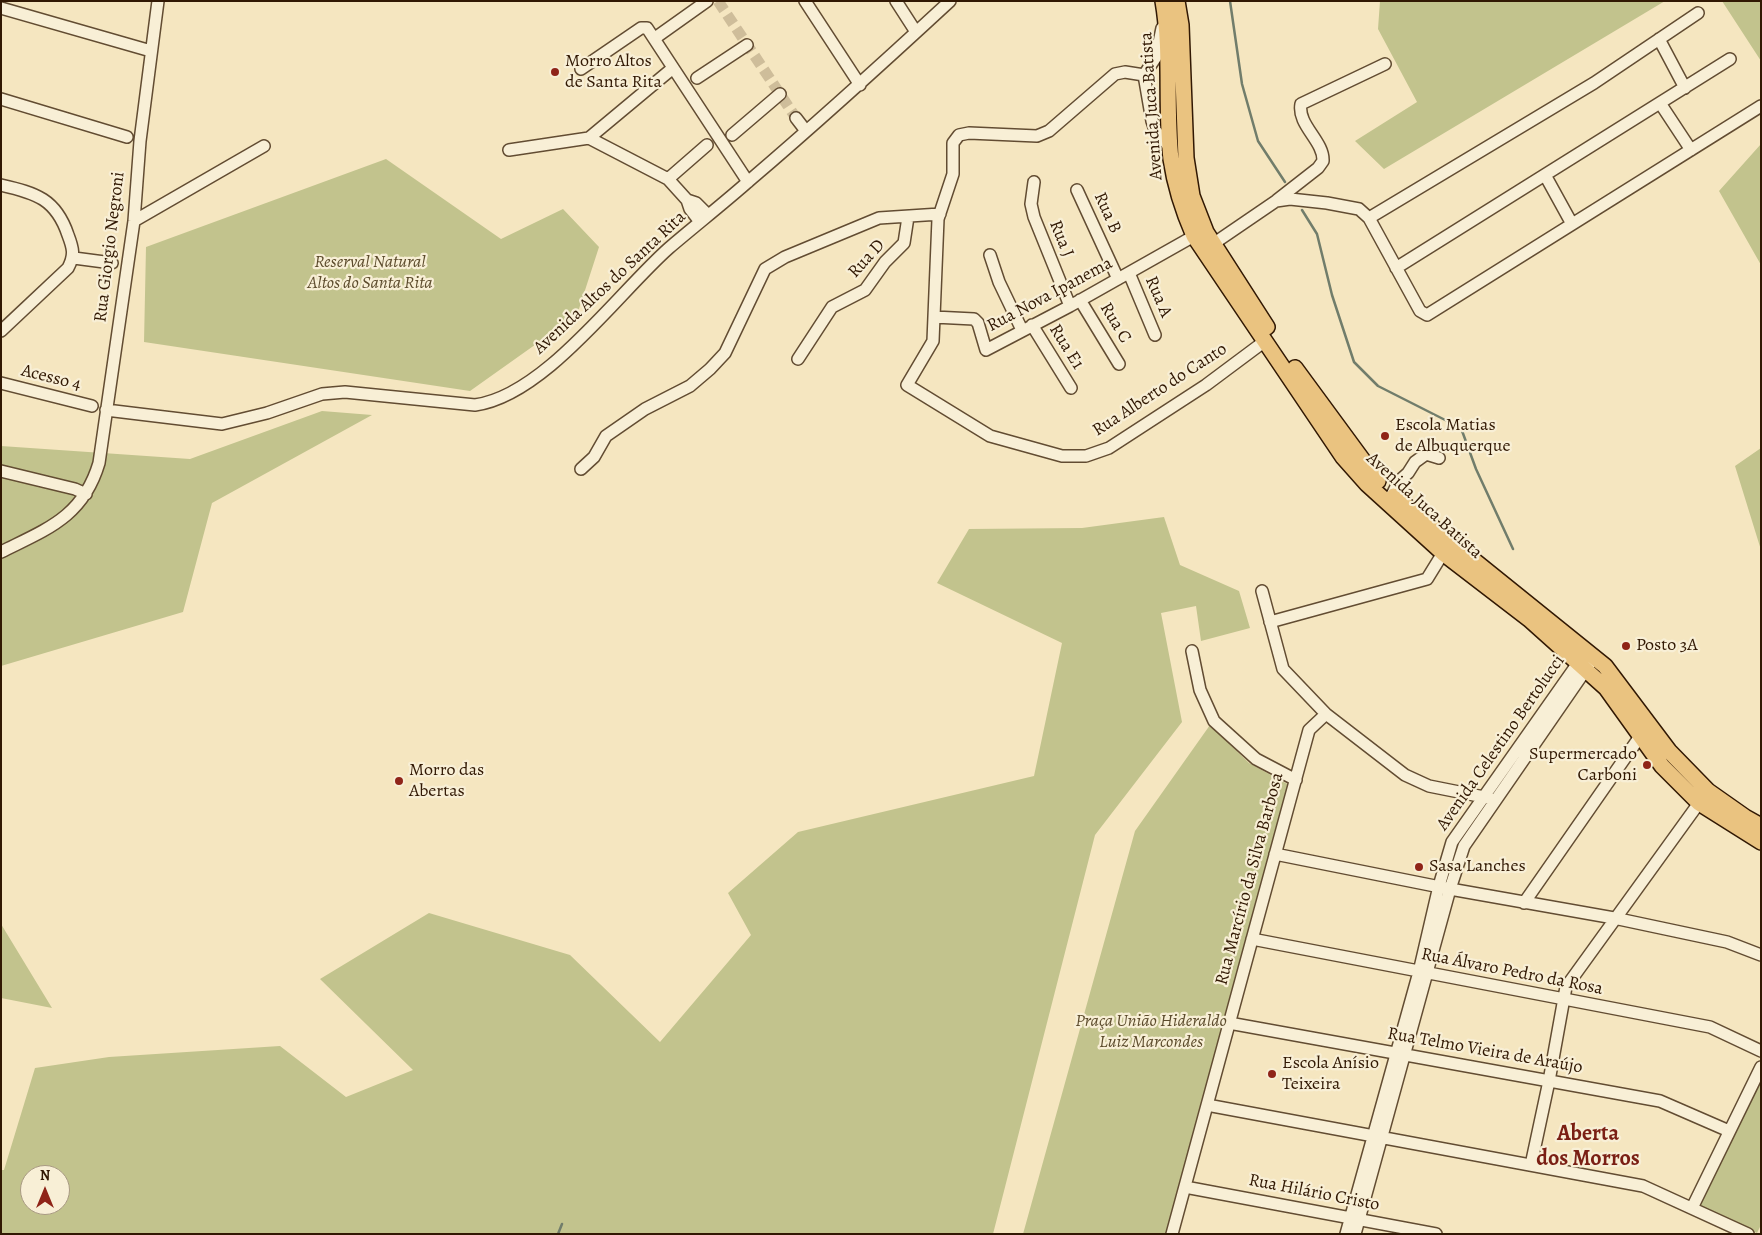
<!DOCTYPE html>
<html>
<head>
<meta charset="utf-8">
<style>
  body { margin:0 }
  #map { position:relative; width:1762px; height:1235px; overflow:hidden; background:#f5e6c0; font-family:Alegreya,serif }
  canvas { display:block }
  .frame { position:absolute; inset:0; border:2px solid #311803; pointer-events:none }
  .north { position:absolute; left:20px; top:1165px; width:50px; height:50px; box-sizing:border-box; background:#f8efd6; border:1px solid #a89982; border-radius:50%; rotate:0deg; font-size:14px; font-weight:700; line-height:20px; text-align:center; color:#311803 }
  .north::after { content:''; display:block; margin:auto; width:18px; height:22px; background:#8f2418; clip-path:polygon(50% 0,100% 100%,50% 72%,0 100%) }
</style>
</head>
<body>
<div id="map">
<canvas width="1762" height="1235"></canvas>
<div class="frame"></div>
<div class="north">N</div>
</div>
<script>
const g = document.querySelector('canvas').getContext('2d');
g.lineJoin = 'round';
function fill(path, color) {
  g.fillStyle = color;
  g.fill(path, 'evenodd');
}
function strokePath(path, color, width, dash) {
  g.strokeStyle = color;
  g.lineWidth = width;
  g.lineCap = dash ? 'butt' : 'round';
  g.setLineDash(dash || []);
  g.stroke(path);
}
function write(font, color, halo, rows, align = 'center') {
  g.font = font + ' Alegreya,serif';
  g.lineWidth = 4.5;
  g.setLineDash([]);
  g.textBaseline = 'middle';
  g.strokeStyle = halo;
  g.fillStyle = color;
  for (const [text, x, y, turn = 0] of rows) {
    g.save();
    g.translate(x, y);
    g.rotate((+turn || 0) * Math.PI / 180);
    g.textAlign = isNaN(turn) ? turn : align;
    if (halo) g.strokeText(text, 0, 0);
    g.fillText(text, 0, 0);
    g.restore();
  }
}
const green = new Path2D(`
  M1380,1H1665L1384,169L1355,141L1417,102L1378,29Z
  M1722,1H1761V61Z
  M1761,144V265L1719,191Z
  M386,159L501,239L563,209L599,247L577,315L470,391L144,342L146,247Z
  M322,411L372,415L212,503L183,612L1,666V446L190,459Z
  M1761,448V550L1735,466Z
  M1164,517L1180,565L1239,591L1250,628L1201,641L1196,606L1161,613L1182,722L1095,835L993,1234H1V1170H4L35,1068L109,1057L280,1046L346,1097L413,1070L320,979L429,913L570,955L660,1042L751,935L728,893L798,832L1034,776L1062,643L937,583L969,529L1082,528ZM30,1175H60V1205H30Z
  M1210,725L1249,763L1291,786L1166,1234H1023L1135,831Z
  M1,924L52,1008L1,998Z
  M1761,1078V1225L1757,1233L1700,1206Z`);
const stream = new Path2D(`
  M1230,1L1242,84L1258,141L1285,182
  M1302,210L1317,234L1332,295L1354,362L1378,386L1461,428L1476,469L1513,549
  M558,1234L562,1224`);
const minorTunnel = new Path2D(`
  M718,1L796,118`);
const minor = new Path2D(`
  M805,1L860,85
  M896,1L916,32
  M1,8L151,51
  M1162,28L1156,57L1144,75L1152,121L1155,130L1171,149
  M655,38L707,1
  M1659,39L1685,88
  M581,69L641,28H647L748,182
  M1144,75L1125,72L1115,74L1049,131L1037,136L969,133L959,135L953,143V174L938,219L933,341L907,385L990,436L1062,456H1086L1109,448L1206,385L1265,341
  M697,78L747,45
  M1,99L127,137
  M1660,103L1691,150
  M796,118L806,131
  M732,135L780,94
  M589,138L673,68
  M509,150L589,138L668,179L687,200L696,203L708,215
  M1545,175L1572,224
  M668,179L707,145
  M1034,182L1031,204L1034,217L1070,306
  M1,185C36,193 56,199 68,235C73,248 75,255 68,268L1,331
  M1077,190L1118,279
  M687,200L690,209L700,222
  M1277,200L1318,168L1323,161C1324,141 1297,125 1301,104L1385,64
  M1369,218L1594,83L1698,13
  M134,221L264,146
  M1213,244L1276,201L1290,199L1327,203L1359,209L1369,218L1420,311L1427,315L1761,106
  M990,255L999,282L1022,330
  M74,258L112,263
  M1396,268L1730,59
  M1129,273L1155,335
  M1080,300L1119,364
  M934,317L974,319L978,323L986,350L1070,306L1194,236
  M1032,325L1071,388
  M798,359L832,307L865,290L885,262L904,243L908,217
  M1,383L92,406
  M106,410L222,424L267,413L322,394L345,392L475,405C544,396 618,293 669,248C696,225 724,203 750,180C818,122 884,62 950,1
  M581,469L594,457L606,436L645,409L690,386L710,369L725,353L765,269L785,257L879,218L940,214
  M1,471L75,489L86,494
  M1392,495L1399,481L1408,473L1415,462L1426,454L1439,458
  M1,552C47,529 83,517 99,463L134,221L140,141L158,1
  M1262,591L1283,669L1326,714L1405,775L1429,786L1489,798
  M1270,622L1427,579L1443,553
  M1192,651L1200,690L1214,721L1256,759L1296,780
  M1275,854L1450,889L1614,918L1727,942L1761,955
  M1524,903L1641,735
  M1252,939L1710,1027L1761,1051
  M1229,1023L1660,1101L1729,1131
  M1207,1105L1643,1186L1748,1234
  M1531,1165L1549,1081L1566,987L1699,803
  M1185,1187L1436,1234
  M1692,1208L1761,1067
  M1172,1234L1309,730L1326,714
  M1346,1234L1419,972L1439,886L1452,842L1583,656
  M1355,1234L1450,889L1464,846L1589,665`);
const major = new Path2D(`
  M1163,1C1172,53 1165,107 1171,159C1175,186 1183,211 1194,236L1343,457L1367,484L1443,553L1529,619L1606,688L1662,766L1699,803L1761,842
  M1177,1L1181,25L1186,158L1192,196L1206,232L1267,327
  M1295,368L1378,481
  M1394,496L1605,666L1669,751L1708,791L1745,817L1761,826`);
const markers = [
  [555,72,5,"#8f2418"],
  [1385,436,5,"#8f2418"],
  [1626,646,5,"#8f2418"],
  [1647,765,5,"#8f2418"],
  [399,781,5,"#8f2418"],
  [1419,867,5,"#8f2418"],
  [1272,1074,5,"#8f2418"]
];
const poiNames = [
  ["Morro Altos",565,62],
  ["de Santa Rita",565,83],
  ["Escola Matias",1395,426],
  ["de Albuquerque",1395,447],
  ["Posto 3A",1636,646],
  ["Supermercado",1637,755,"right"],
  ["Carboni",1637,776,"right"],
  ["Morro das",409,771],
  ["Abertas",409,792],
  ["Sasa Lanches",1429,867],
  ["Escola Anísio",1282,1064],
  ["Teixeira",1282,1085]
];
const streetNames = [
  ["Avenida Juca Batista",1152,106,-94],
  ["Rua B",1107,213,66],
  ["Rua J",1061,239,68],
  ["Rua Giorgio Negroni",110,247,-83],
  ["Rua D",867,259,-48],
  ["Avenida Altos do Santa Rita",610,283,-43],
  ["Rua Nova Ipanema",1050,295,-28],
  ["Rua A",1158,297,67],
  ["Rua C",1115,323,59],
  ["Rua E1",1066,347,58],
  ["Acesso 4",51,378,14],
  ["Rua Alberto do Canto",1160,390,-33],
  ["Avenida Juca Batista",1424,506,42],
  ["Avenida Celestino Bertolucci",1501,743,-55],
  ["Rua Marcírio da Silva Barbosa",1250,879,-75],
  ["Rua Álvaro Pedro da Rosa",1512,972,11],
  ["Rua Telmo Vieira de Araújo",1485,1051,10],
  ["Rua Hilário Cristo",1314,1193,11]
];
const parkNames = [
  ["Reserval Natural",370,263],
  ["Altos do Santa Rita",370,284],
  ["Praça União Hideraldo",1151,1022],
  ["Luiz Marcondes",1151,1043]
];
const districtNames = [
  ["Aberta",1588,1135],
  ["dos Morros",1588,1160]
];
fill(green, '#c2c38d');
strokePath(stream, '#717d6b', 2.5);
strokePath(minorTunnel, '#cebd9a', 11, [11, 5.5]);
strokePath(minor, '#624c32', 14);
strokePath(major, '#311803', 18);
strokePath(minor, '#f8efd6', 11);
strokePath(major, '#eac380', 15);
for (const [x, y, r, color] of markers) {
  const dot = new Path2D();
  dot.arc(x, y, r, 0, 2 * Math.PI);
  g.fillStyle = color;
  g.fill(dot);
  strokePath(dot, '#f8efd6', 2);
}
write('18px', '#311803', '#f8efd6', poiNames, 'left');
write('18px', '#311803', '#f8efd6', streetNames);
write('italic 18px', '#5c4b2c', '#f8efd6', parkNames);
write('bold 22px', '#7a1f14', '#f8efd6', districtNames);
</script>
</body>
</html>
